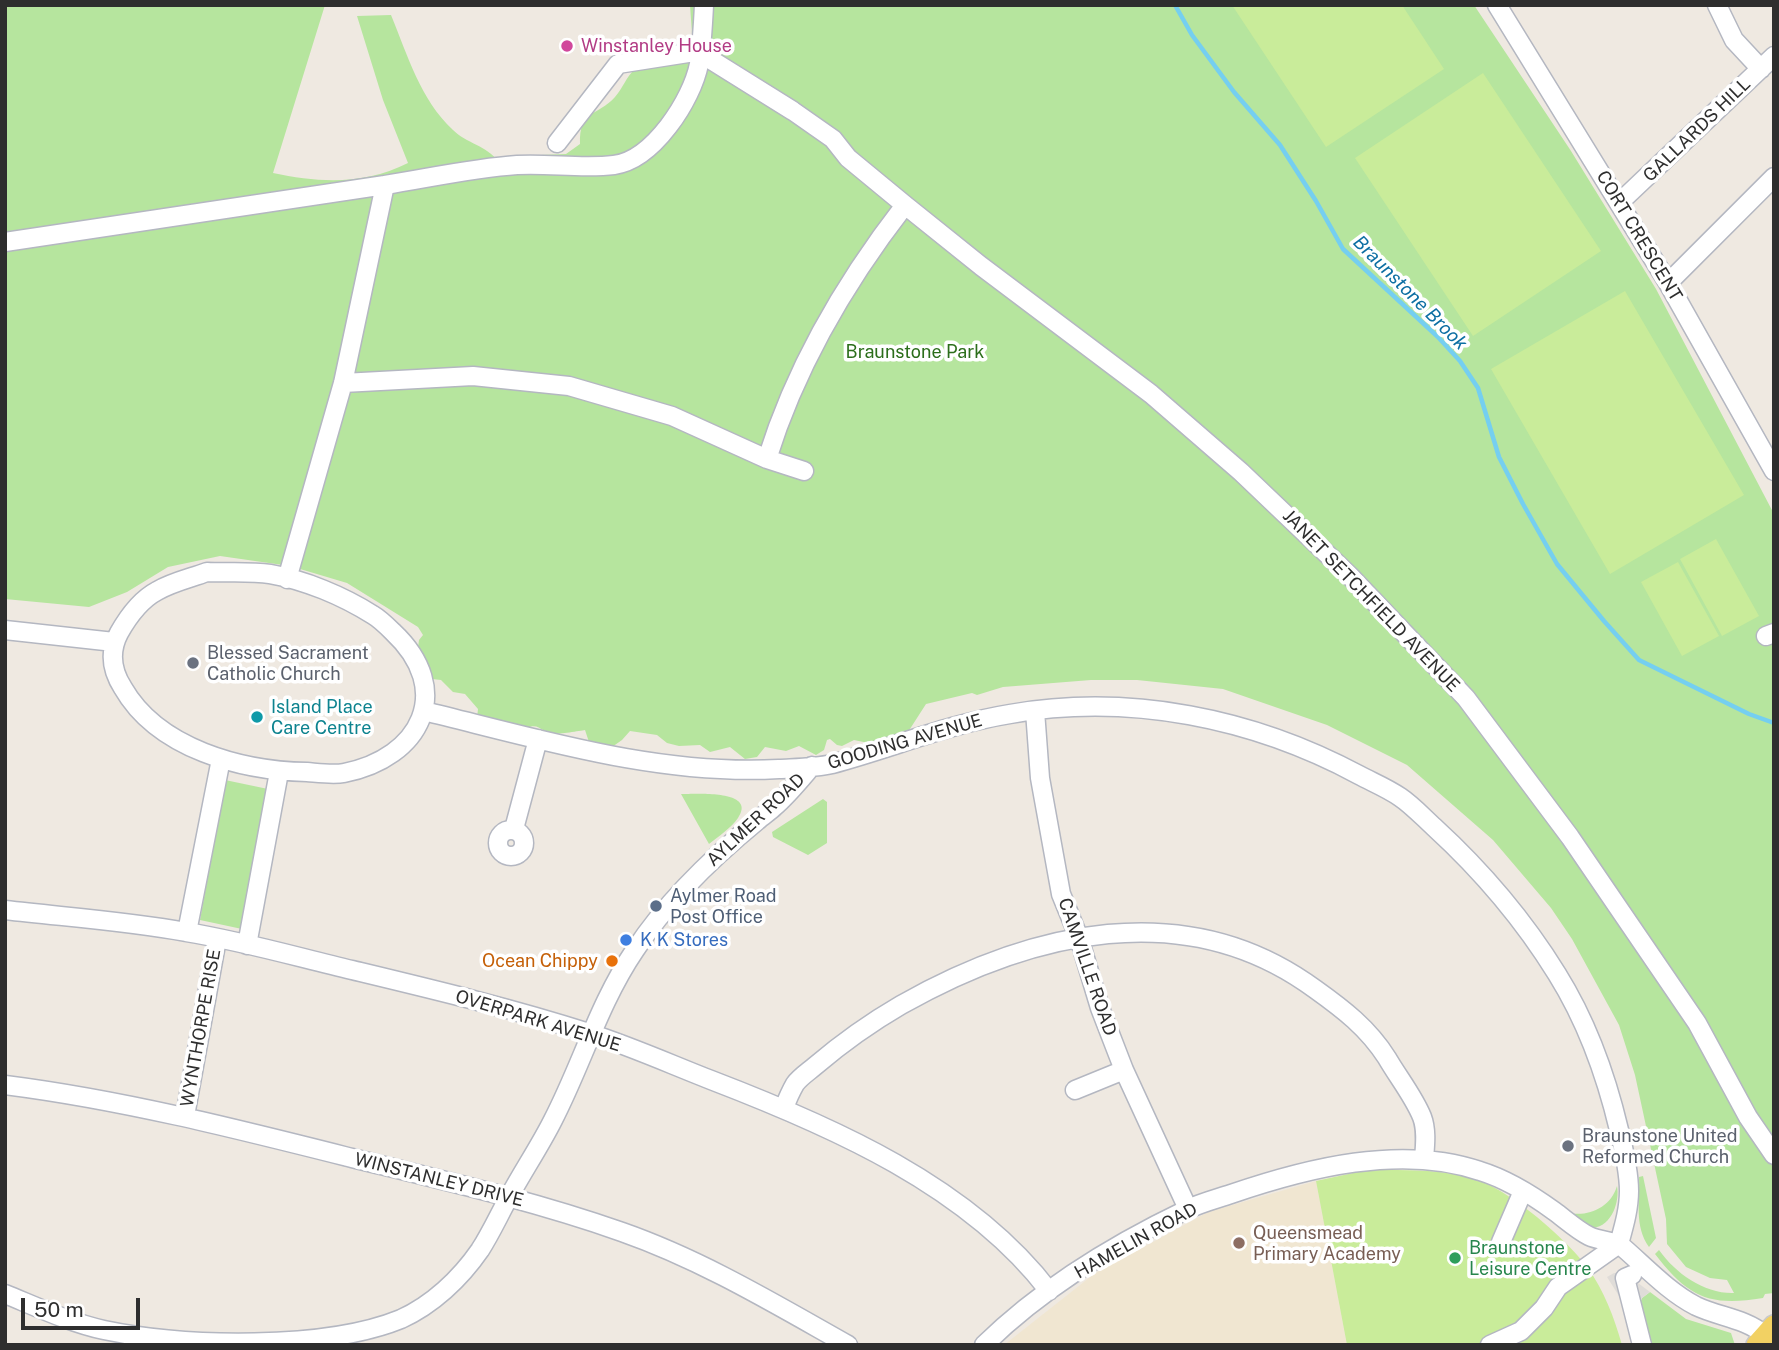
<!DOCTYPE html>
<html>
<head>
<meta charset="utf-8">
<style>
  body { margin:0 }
  #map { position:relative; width:1779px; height:1350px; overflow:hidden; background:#efe9e1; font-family:"Public Sans",sans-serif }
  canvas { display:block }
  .frame { position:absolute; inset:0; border:7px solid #2e2e2e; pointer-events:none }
  .scale { position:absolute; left:21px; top:1298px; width:119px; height:32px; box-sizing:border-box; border:4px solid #2e2e2e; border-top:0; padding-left:9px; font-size:21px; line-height:24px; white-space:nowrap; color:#2e2e2e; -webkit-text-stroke:5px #fff; paint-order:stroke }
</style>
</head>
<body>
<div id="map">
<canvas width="1779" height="1350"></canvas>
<div class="frame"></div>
<div class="scale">50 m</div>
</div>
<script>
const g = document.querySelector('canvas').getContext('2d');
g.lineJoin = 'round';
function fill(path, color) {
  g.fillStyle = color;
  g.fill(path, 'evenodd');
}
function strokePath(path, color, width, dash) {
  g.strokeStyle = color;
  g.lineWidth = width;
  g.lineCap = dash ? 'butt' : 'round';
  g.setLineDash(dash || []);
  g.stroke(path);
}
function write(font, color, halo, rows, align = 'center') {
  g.font = font + ' "Public Sans",sans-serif';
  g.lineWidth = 7;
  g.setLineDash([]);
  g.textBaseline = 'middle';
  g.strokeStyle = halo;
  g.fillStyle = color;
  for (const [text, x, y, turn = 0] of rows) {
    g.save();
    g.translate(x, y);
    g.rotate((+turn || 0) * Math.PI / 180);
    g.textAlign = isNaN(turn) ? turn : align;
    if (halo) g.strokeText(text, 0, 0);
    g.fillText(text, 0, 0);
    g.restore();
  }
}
const education = new Path2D(`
  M1316,1181L1347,1345H1004L1094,1274L1208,1212Z`);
const green = new Path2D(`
  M5,5H325L273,173C320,183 364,185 408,163L383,100L357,16L391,15C408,56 420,99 453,130C466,143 487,146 498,161L541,155L566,154L580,144C579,109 597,117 615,97C623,88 626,77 635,69L693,48L690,5H1474L1571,151L1656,289L1774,514V1293L1765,1294L1763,1298C1709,1307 1688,1297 1655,1254L1659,1250C1676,1274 1705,1294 1734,1293L1727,1280L1710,1278L1686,1267L1667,1244L1666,1219L1635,1075L1619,1025L1572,939L1551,908L1493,840L1407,765L1327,725L1223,689L1137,680H1091L1003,687L977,695L972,693L926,704L908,732L873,744L854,740L842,746L837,745L830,739L827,740L824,750L816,755L799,746L786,751L765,747L757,757L745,759L730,747L710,752L700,745L679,746L667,743L657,735L630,731L622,740L612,747L589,742L585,730C580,731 559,734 554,734C542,734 540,722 527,728L477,718L478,709L465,694L453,692L441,680L432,679L421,671L416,662L419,640L423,635L418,627L347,583L290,566L220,556L168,567L127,592L89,607L5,599Z
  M225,780L268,789L242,929L200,920Z
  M681,794C694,794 758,789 738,818C731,828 719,836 709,844Z
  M823,799L827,802V843L808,855L773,837L772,832Z
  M1643,1176L1656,1238L1649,1247C1634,1226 1640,1201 1639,1177Z
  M1617,1186C1620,1201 1612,1226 1593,1228L1569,1213C1589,1217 1611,1207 1617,1186Z
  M1650,1292L1686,1319L1731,1333L1735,1345H1650L1640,1303L1642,1298Z`);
const pitch = new Path2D(`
  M1232,5H1402L1444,69L1326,147Z
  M1483,73L1601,251L1473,336L1355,158Z
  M1625,291L1744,495L1610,574L1491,369Z
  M1716,539L1759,616L1722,636L1680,559Z
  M1678,562L1719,636L1682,656L1641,582Z
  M1367,1170C1401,1170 1435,1169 1469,1177C1504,1185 1565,1237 1587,1267C1604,1290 1614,1317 1622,1345H1347L1316,1181Z`);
const plaza = new Path2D(`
  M1614,1273L1626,1274L1650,1292L1642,1298L1640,1303L1626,1319L1619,1296L1607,1277Z`);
const stream = new Path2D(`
  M1175,5L1192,35L1234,92L1280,145L1316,201L1343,249L1438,337L1460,361L1478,388L1499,457L1523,504L1557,564L1604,621L1639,660L1749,714L1774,723`);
const minor = new Path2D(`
  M1497,5L1668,283L1774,471
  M1717,5L1734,40L1761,69
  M557,143L618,64L688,53H700L793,111L833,139L848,158L905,205L981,266L1151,394L1241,472L1350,576L1466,698L1570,837L1697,1023L1748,1117L1774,1155
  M1619,203L1774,56
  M5,242L385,185
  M1668,283L1774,177
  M343,383L473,376L569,386L672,416L767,459L804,471
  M767,459C796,366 846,281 905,205
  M207,572C227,573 250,571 270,574C305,580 343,596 373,615C380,619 387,626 393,632C455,690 421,758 344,773C333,775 319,773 307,772C242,771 158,749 123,688C112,671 109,652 119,633C128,617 140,600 157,591C172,582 191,578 207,572Z
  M287,579L343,383L385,185C429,178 473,168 517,165C549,163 582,169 614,165C653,160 692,100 699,64C702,45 703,25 704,5
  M5,630L114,642
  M1766,636L1774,633
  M424,711C539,739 659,776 779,769C796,768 815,768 832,764C892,748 948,724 1010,714C1129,693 1253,718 1359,775C1372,782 1387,788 1400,797C1412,805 1423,817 1434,827C1482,871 1523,919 1557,974C1587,1022 1606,1075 1619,1130C1624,1150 1629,1171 1629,1191C1629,1209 1624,1226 1619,1244C1644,1265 1667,1291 1696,1306C1719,1317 1744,1318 1765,1335
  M1035,711L1040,778L1061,894L1079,938L1100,1008L1124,1070L1188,1209
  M514,829L538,739
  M498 843a13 13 0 1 1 26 0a13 13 0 1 1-26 0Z
  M5,910C65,917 127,921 186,932C242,941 297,957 352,970C431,989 511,1008 589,1033C630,1046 670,1064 711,1080C831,1126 969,1186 1049,1291
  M187,932L221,759
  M247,945L279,772
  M5,1085C123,1100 237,1129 352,1158C442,1180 534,1201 622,1232C702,1260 775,1304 848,1345
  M1075,1090L1124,1070
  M784,1108C787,1100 791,1091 795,1084C800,1077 808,1072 815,1066C842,1043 870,1023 901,1005C1030,932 1186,894 1315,989C1343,1009 1368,1028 1387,1058C1398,1077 1414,1097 1422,1117C1427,1130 1425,1146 1424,1159
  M185,1116L217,939
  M1501,1242L1523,1191
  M1632,1275L1625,1278L1642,1345
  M5,1294C37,1307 71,1323 104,1330C185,1347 325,1350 401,1319C432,1305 460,1279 480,1250C491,1233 499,1215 509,1197C523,1171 540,1146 553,1120C582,1064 599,1003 635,950C667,901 712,858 757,821C762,816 769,812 774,807C788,795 800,780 812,766
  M984,1345C1041,1289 1115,1244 1186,1210C1200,1203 1216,1199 1231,1194C1307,1168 1401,1144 1480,1171C1506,1179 1532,1195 1554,1211C1565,1219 1577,1230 1589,1236C1597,1240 1610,1241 1619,1244
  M1490,1345L1521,1331L1544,1308L1558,1287L1619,1244`);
const major = new Path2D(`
  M1757,1345L1774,1326`);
const markers = [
  [567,46,7,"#d1479c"],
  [193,663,7,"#6b7280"],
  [257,717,7,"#0f9aa8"],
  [656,906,7,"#5c6f8a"],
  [626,940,7,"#3f7fe0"],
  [612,961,7,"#e8710a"],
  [1568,1146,7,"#6b7280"],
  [1239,1243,7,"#8d6e63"],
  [1455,1258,7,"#2e9e5b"]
];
const hotelNames = [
  ["Winstanley House",581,46]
];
const streetNames = [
  ["GALLARDS HILL",1697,130,-44],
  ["CORT CRESCENT",1639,236,59],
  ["JANET SETCHFIELD AVENUE",1371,601,46],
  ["GOODING AVENUE",905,742,-16],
  ["AYLMER ROAD",756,820,-43],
  ["CAMVILLE ROAD",1087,967,71],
  ["OVERPARK AVENUE",538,1021,17],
  ["WYNTHORPE RISE",201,1028,-80],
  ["WINSTANLEY DRIVE",439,1180,14],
  ["HAMELIN ROAD",1136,1241,-29]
];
const parkNames = [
  ["Braunstone Park",915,352]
];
const worshipNames = [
  ["Blessed Sacrament",207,653],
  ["Catholic Church",207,674],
  ["Braunstone United",1582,1136],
  ["Reformed Church",1582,1157]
];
const cultureNames = [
  ["Island Place",271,707],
  ["Care Centre",271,728]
];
const serviceNames = [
  ["Aylmer Road",670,896],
  ["Post Office",670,917]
];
const shopNames = [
  ["K K Stores",640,940]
];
const foodNames = [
  ["Ocean Chippy",598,961]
];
const educationNames = [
  ["Queensmead",1253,1233],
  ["Primary Academy",1253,1254]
];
const leisureNames = [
  ["Braunstone",1469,1248],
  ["Leisure Centre",1469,1269]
];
const waterNames = [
  ["Braunstone Brook",1410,293,45]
];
fill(education, '#f0e6d1');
fill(green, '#b6e59e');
fill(pitch, '#c9ec9a');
fill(plaza, '#dfdcd8');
strokePath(stream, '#75cff0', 4.5);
strokePath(minor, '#b4b7c1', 21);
strokePath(major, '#c9c9c9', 24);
strokePath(minor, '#fff', 18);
strokePath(major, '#f2d163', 21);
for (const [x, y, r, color] of markers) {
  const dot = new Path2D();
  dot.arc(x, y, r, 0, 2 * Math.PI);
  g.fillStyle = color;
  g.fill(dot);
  strokePath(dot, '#fff', 2.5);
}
write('18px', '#b23c85', '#fff', hotelNames, 'left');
write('18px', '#2e2e2e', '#fff', streetNames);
write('18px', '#2c6e1b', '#fff', parkNames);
write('18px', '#5b616d', '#fff', worshipNames, 'left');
write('18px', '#0d838f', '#fff', cultureNames, 'left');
write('18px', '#4e5e75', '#fff', serviceNames, 'left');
write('18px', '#366cbe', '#fff', shopNames, 'left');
write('18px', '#c56008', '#fff', foodNames, 'right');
write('18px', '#785e54', '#fff', educationNames, 'left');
write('18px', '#27864d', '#fff', leisureNames, 'left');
write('italic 19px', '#0d6fa3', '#fff', waterNames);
</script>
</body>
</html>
